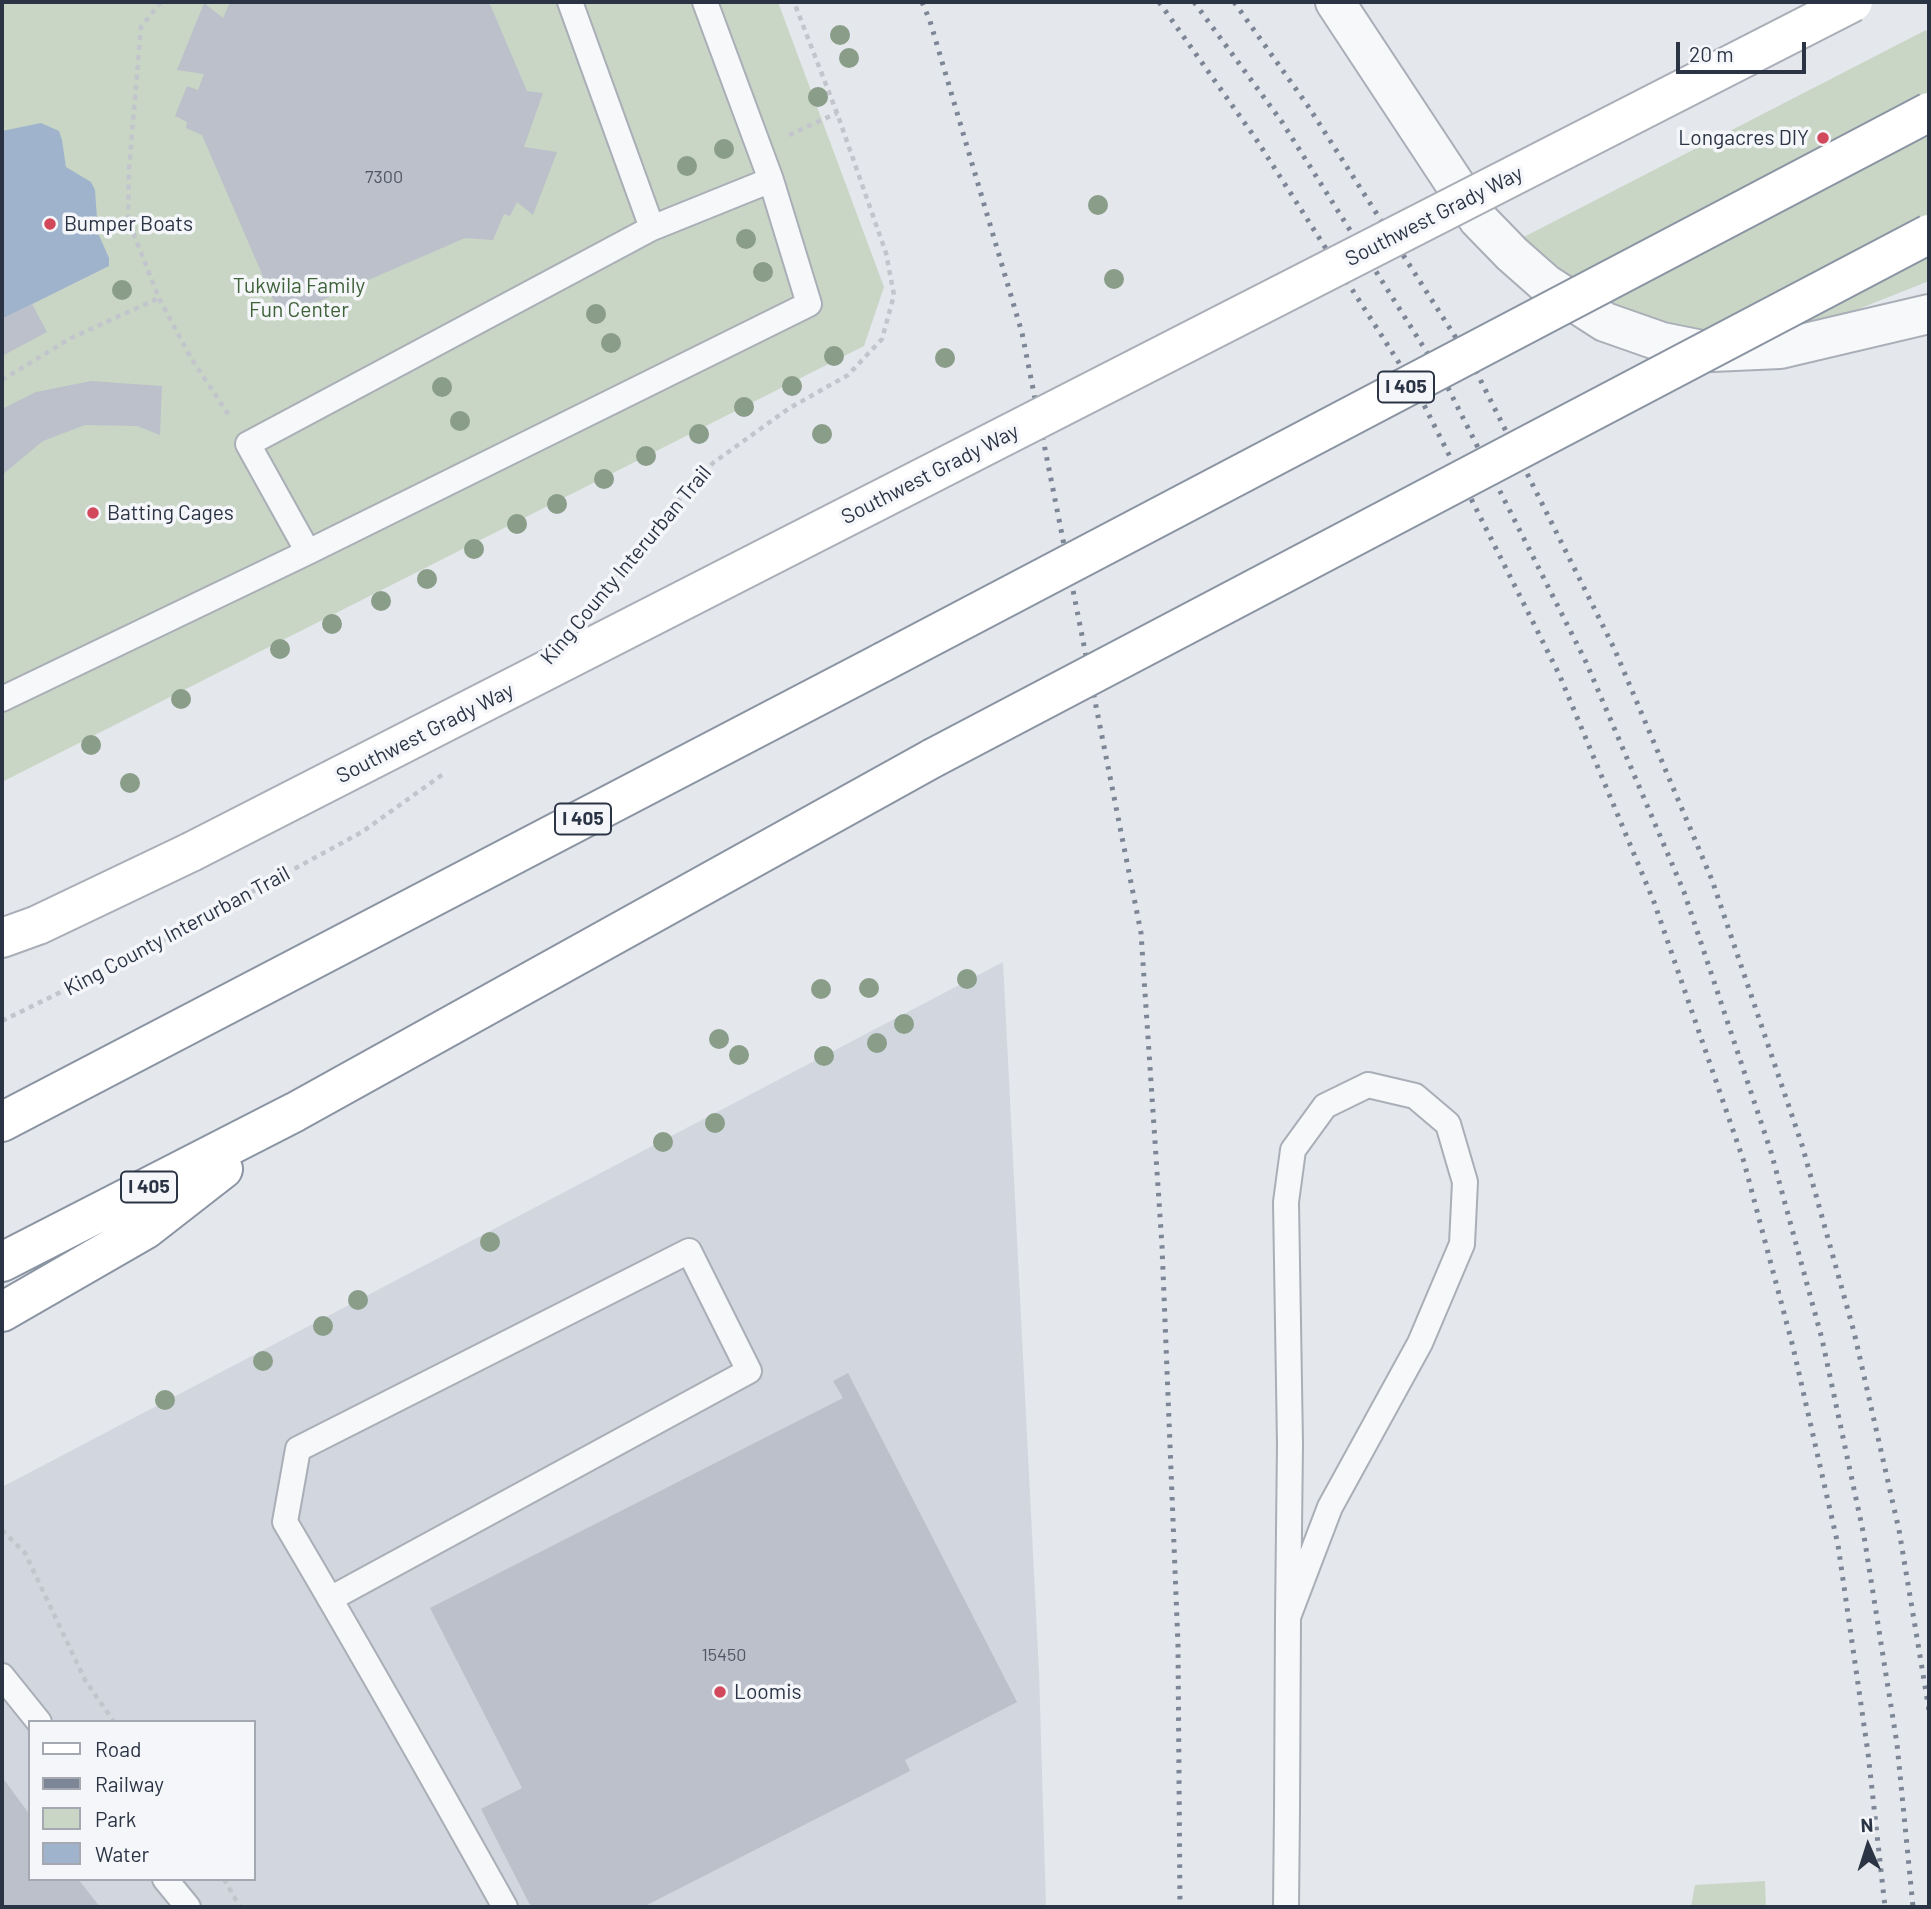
<!DOCTYPE html>
<html>
<head>
<meta charset="utf-8">
<style>
  body { margin:0 }
  #map { position:relative; width:1931px; height:1909px; overflow:hidden; background:#e4e7ec; font-family:Barlow,sans-serif }
  canvas { display:block }
  .frame { position:absolute; inset:0; border:4px solid #2b3445; pointer-events:none }
  .legend { position:absolute; left:28px; top:1720px; width:228px; height:161px; box-sizing:border-box; background:#f4f6f9; border:2px solid #a4a8b1; margin:0; padding:9px 12px; list-style:none; font-size:21px; color:#2b3445 }
  .legend li { display:flex; align-items:center; gap:14px; height:35px }
  .legend b { width:35px; border:2px solid #a4a8b1 }
  .north { position:absolute; left:1833px; top:1811px; width:70px; height:70px; -webkit-text-stroke:5px #f4f6f9; paint-order:stroke; rotate:357deg; font-size:19px; font-weight:700; line-height:28px; text-align:center; color:#2b3445 }
  .north::after { content:''; display:block; margin:auto; width:24px; height:32px; background:#2b3445; clip-path:polygon(50% 0,100% 100%,50% 72%,0 100%) }
  .scale { position:absolute; left:1676px; top:42px; width:130px; height:32px; box-sizing:border-box; border:4px solid #2b3445; border-top:0; padding-left:9px; font-size:21px; line-height:24px; white-space:nowrap; color:#2b3445; -webkit-text-stroke:5px #f4f6f9; paint-order:stroke }
</style>
</head>
<body>
<div id="map">
<canvas width="1931" height="1909"></canvas>
<div class="frame"></div>
<ul class="legend">
<li><b style="height:9px;background:#fff"></b>Road</li>
<li><b style="height:9px;background:#7d8696"></b>Railway</li>
<li><b style="height:19px;background:#c9d6c5"></b>Park</li>
<li><b style="height:19px;background:#9fb4cc"></b>Water</li>
</ul>
<div class="north">N</div>
<div class="scale">20 m</div>
</div>
<script>
const g = document.querySelector('canvas').getContext('2d');
g.lineJoin = 'round';
function fill(path, color) {
  g.fillStyle = color;
  g.fill(path, 'evenodd');
}
function strokePath(path, color, width, dash) {
  g.strokeStyle = color;
  g.lineWidth = width;
  g.lineCap = dash ? 'butt' : 'round';
  g.setLineDash(dash || []);
  g.stroke(path);
}
function write(font, color, halo, rows, align = 'center') {
  g.font = font + ' Barlow,sans-serif';
  g.lineWidth = 7;
  g.setLineDash([]);
  g.textBaseline = 'middle';
  g.strokeStyle = halo;
  g.fillStyle = color;
  for (const [text, x, y, turn = 0] of rows) {
    g.save();
    g.translate(x, y);
    g.rotate((+turn || 0) * Math.PI / 180);
    g.textAlign = isNaN(turn) ? turn : align;
    if (halo) g.strokeText(text, 0, 0);
    g.fillText(text, 0, 0);
    g.restore();
  }
}
const built = new Path2D(`
  M1003,962L1039,1672L1046,1907H2V1487ZM30,1722H254V1879H30Z`);
const green = new Path2D(`
  M2,2H778L884,287L864,346L2,782Z
  M1926,30L1929,36V281L1788,337L1705,340L1610,308L1520,239Z
  M1765,1881L1766,1907H1691L1695,1885Z`);
const water = new Path2D(`
  M41,123L59,131L62,140L66,167L91,182L95,190L98,233L109,258V266L2,319V131Z`);
const building = new Path2D(`
  M230,2H489L527,91L543,93L524,147L557,152L533,215L517,202L510,216L504,214L493,240L465,238L281,318L202,135L186,128L187,122L175,116L187,86L198,90L204,74L177,70L204,3L223,18Z
  M32,304L47,332L4,355L2,350V319Z
  M91,381L162,386L160,435L137,426L85,425L43,441L2,475V409L36,392Z
  M848,1373L1017,1702L905,1760L910,1771L643,1907H531L481,1809L522,1788L430,1608L843,1398L833,1381Z
  M2,1777L30,1815V1879H78L100,1907H2Z`);
const path = new Path2D(`
  M161,2L141,27L129,169L128,220L159,298L191,358L230,417
  M789,135L837,113
  M2,380L71,338L159,298
  M600,594L648,534L713,463L788,409L848,375L882,339L894,295L886,253L837,113L794,2
  M2,1021L136,955L362,832L446,772
  M2,1530L25,1553L85,1680L114,1722
  M224,1879L240,1907`);
const lane = new Path2D(`
  M570,2L652,228
  M308,552L248,444L652,228L771,180
  M2,699L308,552L809,304L771,180L705,2
  M330,1599L749,1371L689,1251L298,1449L285,1522C360,1649 433,1778 505,1907
  M2,1676L39,1722
  M165,1879L188,1907
  M1286,1907L1287,1811L1288,1617L1290,1444L1286,1202L1293,1150L1325,1106L1368,1085L1415,1096L1448,1124L1465,1182L1462,1244L1420,1343L1330,1507L1288,1617`);
const street = new Path2D(`
  M1335,2L1478,219L1512,254L1546,284L1605,322L1662,342L1712,352L1780,349L1929,314`);
const secondary = new Path2D(`
  M2,938L38,925L191,852`);
const highway = new Path2D(`
  M2,1122L883,662
  M2,1262L295,1112L933,758
  M2,1312L146,1229L223,1169`);
const rail = new Path2D(`
  M922,2L930,21L1022,333L1141,933L1162,1246L1178,1645L1180,1907
  M1159,2L1256,139L1417,391L1559,674L1654,902L1744,1162L1793,1347L1838,1545L1868,1753L1885,1907
  M1194,2L1282,122L1443,378L1586,662L1684,892L1771,1152L1822,1339L1864,1536L1897,1744L1913,1907
  M1234,2L1308,106L1472,363L1614,648L1712,880L1802,1145L1854,1332L1899,1530L1929,1710`);
const secondaryBridge = new Path2D(`
  M191,852L1853,2`);
const highwayBridge = new Path2D(`
  M883,662L1929,112
  M933,758L1929,234`);
const trees = [
  [840,35],
  [849,58],
  [818,97],
  [724,149],
  [687,166],
  [1098,205],
  [746,239],
  [763,272],
  [1114,279],
  [122,290],
  [596,314],
  [611,343],
  [834,356],
  [945,358],
  [792,386],
  [442,387],
  [744,407],
  [460,421],
  [699,434],
  [822,434],
  [646,456],
  [604,479],
  [557,504],
  [517,524],
  [474,549],
  [427,579],
  [381,601],
  [332,624],
  [280,649],
  [181,699],
  [91,745],
  [130,783],
  [967,979],
  [869,988],
  [821,989],
  [904,1024],
  [719,1039],
  [877,1043],
  [739,1055],
  [824,1056],
  [715,1123],
  [663,1142],
  [490,1242],
  [358,1300],
  [323,1326],
  [263,1361],
  [165,1400]
];
const markers = [
  [1823,138,7,"#d1495b"],
  [50,224,7,"#d1495b"],
  [93,513,7,"#d1495b"],
  [720,1692,7,"#d1495b"]
];
const numberNames = [
  ["7300",384,177],
  ["15450",724,1655]
];
const shields = [
  [1406,387,56],
  [583,819,56],
  [149,1187,56]
];
const shieldNames = [
  ["I 405",1406,387],
  ["I 405",583,819],
  ["I 405",149,1187]
];
const poiNames = [
  ["Longacres DIY",1809,138,"right"],
  ["Bumper Boats",64,224],
  ["Batting Cages",107,513],
  ["Loomis",734,1692]
];
const streetNames = [
  ["Southwest Grady Way",1434,216,-27],
  ["Southwest Grady Way",930,474,-27],
  ["King County Interurban Trail",626,565,-50],
  ["Southwest Grady Way",425,733,-27],
  ["King County Interurban Trail",177,931,-28]
];
const parkNames = [
  ["Tukwila Family",299,286],
  ["Fun Center",299,310]
];
fill(built, '#d2d6de');
fill(green, '#c9d6c5');
fill(water, '#9fb4cc');
fill(building, '#bbc0ca');
strokePath(lane, '#a9aeb7', 28);
strokePath(street, '#a9aeb7', 42);
strokePath(secondary, '#a9aeb7', 42);
strokePath(highway, '#8b94a3', 42);
strokePath(path, '#c2c5cb', 4.5, [5, 5]);
strokePath(lane, '#f7f8fa', 24);
strokePath(street, '#f7f8fa', 38);
strokePath(secondary, '#fff', 38);
strokePath(highway, '#fff', 38);
strokePath(rail, '#7d8696', 5, [3.5, 7]);
strokePath(secondaryBridge, '#a9aeb7', 42, []);
strokePath(highwayBridge, '#8b94a3', 42, []);
strokePath(secondaryBridge, '#fff', 38);
strokePath(highwayBridge, '#fff', 38);
g.fillStyle = '#899d89';
for (const [x, y] of trees) {
  g.beginPath();
  g.arc(x, y, 10, 0, 2 * Math.PI);
  g.fill();
}
for (const [x, y, r, color] of markers) {
  const dot = new Path2D();
  dot.arc(x, y, r, 0, 2 * Math.PI);
  g.fillStyle = color;
  g.fill(dot);
  strokePath(dot, '#f4f6f9', 2.5);
}
write('18px', '#4f5766', null, numberNames);
for (const [x, y, w] of shields) {
  const box = new Path2D();
  box.roundRect(x - w / 2, y - 15.5, w, 31, 5);
  g.fillStyle = '#f4f6f9';
  g.fill(box);
  strokePath(box, '#2b3445', 2);
}
write('bold 19px', '#2b3445', null, shieldNames);
write('21px', '#2b3445', '#f4f6f9', poiNames, 'left');
write('21px', '#2b3445', '#f4f6f9', streetNames);
write('21px', '#3f6138', '#f4f6f9', parkNames);
</script>
</body>
</html>
